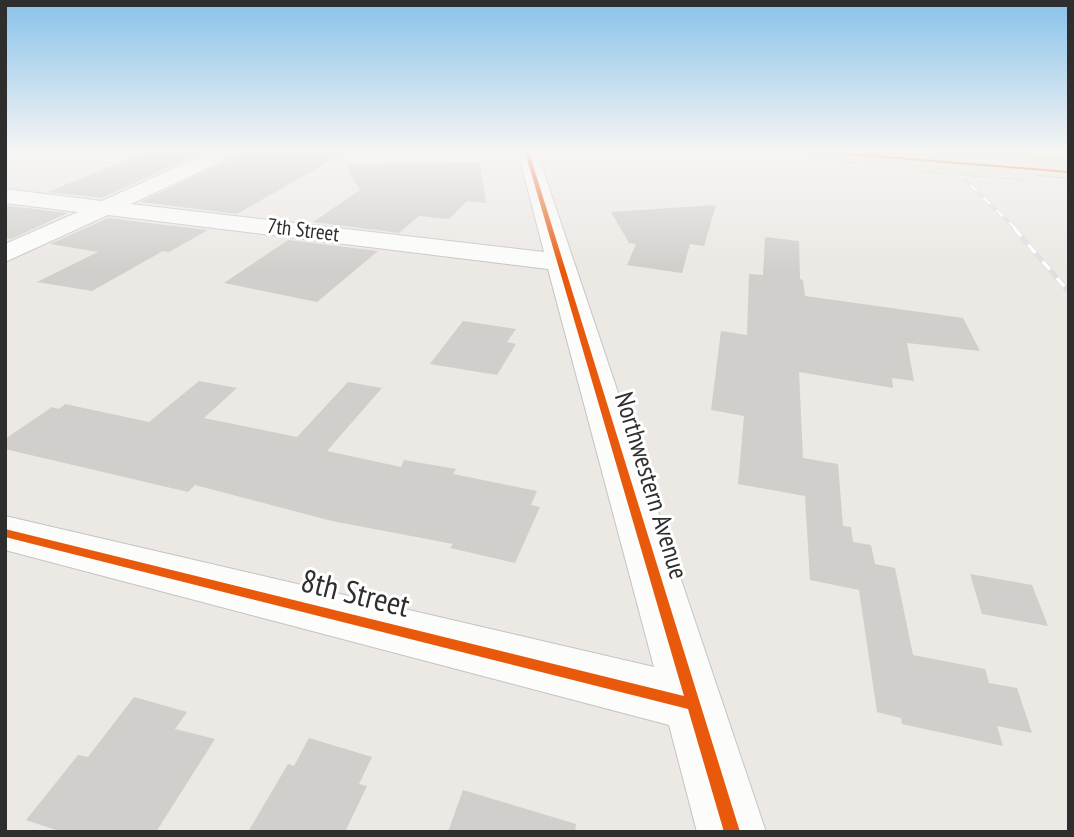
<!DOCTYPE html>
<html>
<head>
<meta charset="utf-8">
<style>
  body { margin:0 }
  #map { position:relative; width:1074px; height:837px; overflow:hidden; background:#ece8e4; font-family:"PT Sans Narrow",sans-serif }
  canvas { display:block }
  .frame { position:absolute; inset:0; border:7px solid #2e2e2e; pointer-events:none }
</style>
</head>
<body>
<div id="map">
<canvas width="1074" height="837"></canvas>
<div class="frame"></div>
</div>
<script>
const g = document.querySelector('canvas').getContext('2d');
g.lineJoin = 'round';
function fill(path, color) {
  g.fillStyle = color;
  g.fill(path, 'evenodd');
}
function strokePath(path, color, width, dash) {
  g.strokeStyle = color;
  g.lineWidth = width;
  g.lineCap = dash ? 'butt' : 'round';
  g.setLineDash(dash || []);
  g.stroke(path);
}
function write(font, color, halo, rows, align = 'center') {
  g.font = font + ' "PT Sans Narrow",sans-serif';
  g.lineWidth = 6;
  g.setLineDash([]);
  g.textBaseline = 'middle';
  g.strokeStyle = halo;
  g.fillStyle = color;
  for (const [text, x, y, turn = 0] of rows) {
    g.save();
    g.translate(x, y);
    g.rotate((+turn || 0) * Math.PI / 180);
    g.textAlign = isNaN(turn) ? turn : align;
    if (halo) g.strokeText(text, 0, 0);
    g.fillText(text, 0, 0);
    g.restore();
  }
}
const green = new Path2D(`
  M939,152H1069V164L942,154Z`);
const building = new Path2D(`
  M147,152H203L102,198L48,192Z
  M237,152H346L237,214L140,202L234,158Z
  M480,162L486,203L467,201L449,219L419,216L399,233L313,222L360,190L345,165Z
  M716,205L704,246L690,244L682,273L627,265L636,244L629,243L611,212Z
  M10,206L68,213L11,239L5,238V208Z
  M108,218L208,230L169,252L163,251L92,291L37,282L98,252L50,244Z
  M765,237L799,241L800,279L803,280L805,296L963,318L980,351L907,343L914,381L892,378L893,388L799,372L803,458L838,464L843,526L851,527L853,542L871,545L875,564L895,568L913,655L985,669L989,683L1017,688L1032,733L997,726L1003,746L902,724L901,718L877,712L859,590L810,580L805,496L738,484L744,416L711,410L721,331L747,335L749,274L763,275Z
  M288,240L378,251L317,302L224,283Z
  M463,321L516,329L507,342L516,344L497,375L430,364Z
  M199,381L237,388L204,418L297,437L348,382L382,388L327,451L401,467L404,460L456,469L453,474L537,491L531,505L540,507L515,563L450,548L453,544L332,521L195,485L188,492L5,449V439L52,407L59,409L65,404L149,422Z
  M970,574L1032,585L1048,626L982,614Z
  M134,697L187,712L175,729L215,739L156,832H62L26,820L78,755L88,757Z
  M309,738L372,757L359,784L367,786L345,832H248L288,764L294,766Z
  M463,790L576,824L575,832H448Z`);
const minor = new Path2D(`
  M210,152H235L233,156L131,204L544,252L518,152H537L766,832H697L669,725L5,550V516L654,667L548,269L108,215L5,262V244L78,212L5,203V189L102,201Z`);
const major = new Path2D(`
  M805,152H879L885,157C877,166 813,161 805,152Z
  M1026,163L1069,166V178L1019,173L1016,169L1019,165Z`);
const railFar1 = new Path2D(`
  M928,152L962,177L1016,229`);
const rail = new Path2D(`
  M1014,228L1069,292`);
const majorBridge = new Path2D(`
  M875,157L1026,169`);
const cycleway = new Path2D(`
  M525,152H529L740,832H724L688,709L5,537V529L684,696Z
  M812,152H835L1069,171V173Z`);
const farStreetnames = [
  ["7th Street",303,231,7]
];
const streetNames = [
  ["Northwestern Avenue",650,486,73]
];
const nearStreetnames = [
  ["8th Street",355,595,14]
];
fill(green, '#cee6be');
fill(building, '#d1cecb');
strokePath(minor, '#c5c4c5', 2);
strokePath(major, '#c6c5c4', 2);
fill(minor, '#fcfcfb');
fill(major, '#e8e4d6');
strokePath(railFar1, '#dfdfe1', 4.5);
strokePath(rail, '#dfdfe1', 5);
strokePath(railFar1, '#fff', 2.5, [9]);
strokePath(rail, '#fff', 3.5, [11]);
strokePath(majorBridge, '#c6c5c4', 23, []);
strokePath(majorBridge, '#e8e4d6', 22);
fill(cycleway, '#e8590c');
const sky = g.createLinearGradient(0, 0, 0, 270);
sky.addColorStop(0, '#88c2ea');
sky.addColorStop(0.56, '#f6f5f3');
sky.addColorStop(1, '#f6f5f300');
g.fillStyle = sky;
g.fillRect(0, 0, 1074, 270);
write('21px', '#2e2e2e', '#fff', farStreetnames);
write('26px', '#2e2e2e', '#fff', streetNames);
write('32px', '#2e2e2e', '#fff', nearStreetnames);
</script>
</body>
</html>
